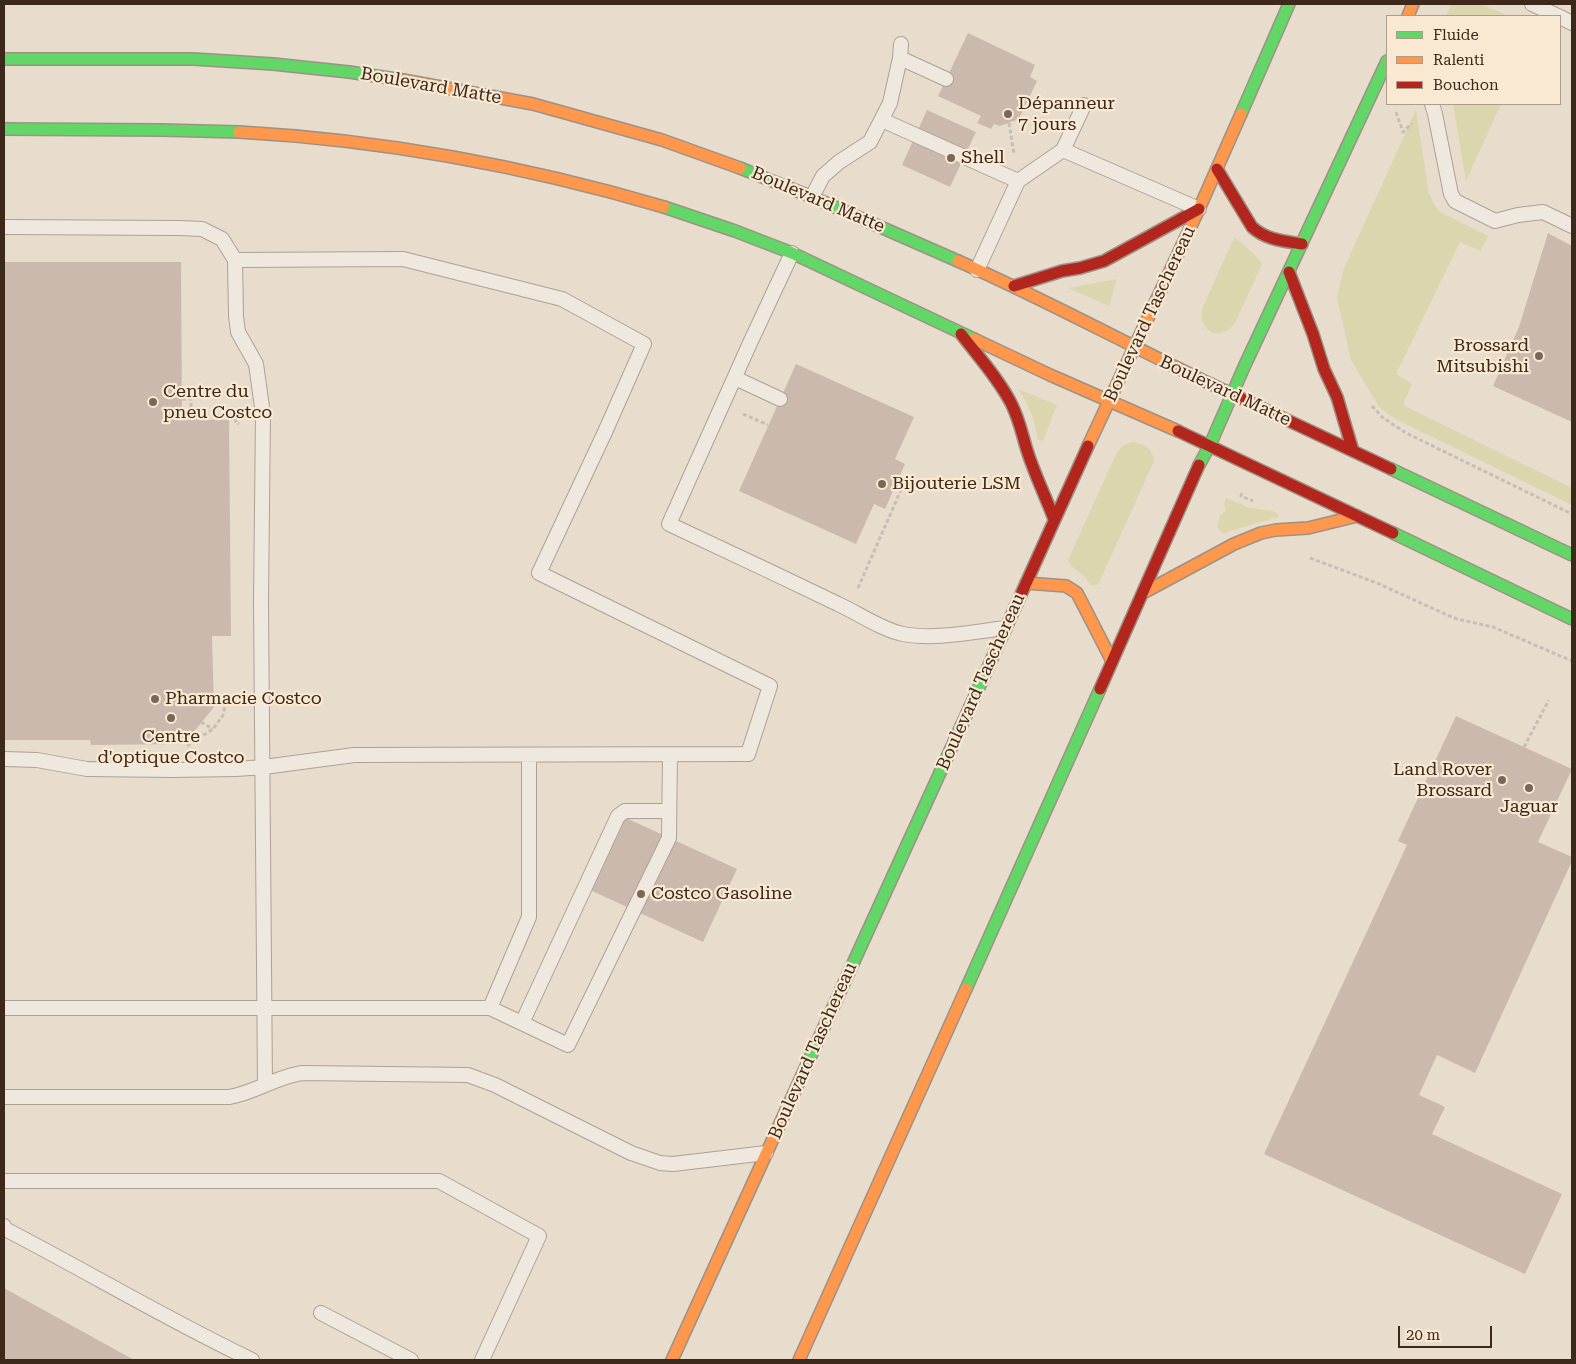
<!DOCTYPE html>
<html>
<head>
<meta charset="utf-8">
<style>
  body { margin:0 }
  #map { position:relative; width:1576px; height:1364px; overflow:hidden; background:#e8dccd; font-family:"Roboto Serif",serif }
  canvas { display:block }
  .frame { position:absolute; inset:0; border:5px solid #3d281c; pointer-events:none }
  .legend { position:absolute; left:1386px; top:15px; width:175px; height:90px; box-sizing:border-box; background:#f9e9d3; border:1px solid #ae9c8a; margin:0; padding:6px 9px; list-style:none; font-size:15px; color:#3d281c }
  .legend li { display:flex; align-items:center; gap:10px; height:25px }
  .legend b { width:25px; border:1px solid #ae9c8a }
  .scale { position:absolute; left:1398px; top:1326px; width:94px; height:22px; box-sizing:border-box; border:2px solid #3d281c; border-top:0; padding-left:6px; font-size:15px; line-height:18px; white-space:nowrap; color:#3d281c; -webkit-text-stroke:4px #f9e9d3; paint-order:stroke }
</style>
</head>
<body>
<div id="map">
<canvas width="1576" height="1364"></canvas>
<div class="frame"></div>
<ul class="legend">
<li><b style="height:6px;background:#63d668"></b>Fluide</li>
<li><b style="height:6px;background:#ff974d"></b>Ralenti</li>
<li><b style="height:6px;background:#b3261e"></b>Bouchon</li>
</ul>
<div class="scale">20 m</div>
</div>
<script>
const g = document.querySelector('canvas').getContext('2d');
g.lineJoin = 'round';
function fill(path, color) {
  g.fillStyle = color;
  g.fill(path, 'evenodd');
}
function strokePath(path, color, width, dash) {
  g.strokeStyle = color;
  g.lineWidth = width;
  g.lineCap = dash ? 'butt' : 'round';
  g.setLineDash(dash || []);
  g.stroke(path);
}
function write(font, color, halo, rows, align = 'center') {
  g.font = font + ' "Roboto Serif",serif';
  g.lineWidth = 4.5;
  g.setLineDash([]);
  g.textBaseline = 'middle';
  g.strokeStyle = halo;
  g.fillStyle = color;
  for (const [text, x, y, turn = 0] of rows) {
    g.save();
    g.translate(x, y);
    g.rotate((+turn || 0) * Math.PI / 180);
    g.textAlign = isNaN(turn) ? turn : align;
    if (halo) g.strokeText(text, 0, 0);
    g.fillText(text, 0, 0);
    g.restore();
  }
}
const green = new Path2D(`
  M1451,4H1481L1508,16H1446Z
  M1453,104H1501L1466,181Z
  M1416,110L1429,193L1434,204L1440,212L1488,236L1481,251L1460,242L1396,374L1412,384L1403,405L1572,488V505L1395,419L1379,407L1351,360L1337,297L1344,268Z
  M1235,238C1239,240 1260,259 1262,264L1235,323C1220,343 1198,332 1202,309L1232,242Z
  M1117,279L1109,306L1068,288Z
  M1018,389L1057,405L1043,441L1038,440C1034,419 1030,406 1018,389Z
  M1133,442C1145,444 1152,448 1154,461L1098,585H1090L1085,577L1070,565L1068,560L1117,452L1123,445Z
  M1226,498L1250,508L1273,511L1277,513L1279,517L1233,530L1223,534L1217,527L1220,515L1226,511L1224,504Z`);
const building = new Path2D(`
  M968,33L1035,65L1030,77L1037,81L1019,119L1000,126L994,124L991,129L977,123L981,116L938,96Z
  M927,110L976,132L950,187L902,165Z
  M1548,233L1572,246V422L1493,386L1519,327Z
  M4,262H181L182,419L229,420L231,636H212L214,707L184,744L91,745L90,740H4Z
  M796,364L914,417L895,459L905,464L885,509L874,504L856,544L739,491Z
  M1456,716L1572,769L1538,842L1572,857V861L1475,1073L1437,1055L1419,1095L1445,1107L1432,1134L1562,1194L1525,1274L1264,1154L1407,845L1398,841Z
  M624,817L737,869L703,942L590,890Z
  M4,1288L134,1360H4Z`);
const path = new Path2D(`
  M1396,112L1403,132L1412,123
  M1009,123L1014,154
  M182,399H191V415L235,416L236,423L239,424
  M1372,406L1382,417L1406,433L1572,514
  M743,414L768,425
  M1242,493L1241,496L1253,501
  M1310,558L1377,583L1445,614L1457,619L1493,627L1572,661
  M858,588L901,490L895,487
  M201,722L213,729
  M187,746L213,729L223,715L227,697
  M1524,747L1549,700`);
const lane = new Path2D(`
  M1532,4L1558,16
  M1560,17L1572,23
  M900,58L946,79
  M1432,104L1435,114L1451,194L1455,201L1495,221L1518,215L1543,212L1572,226
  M882,120L1018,181
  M1063,150L1084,105
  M812,197L823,176L839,162L870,142L890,103L900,58L901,44
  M4,227L180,228L202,229L222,239L235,260L236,316L238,332L256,364L263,414L261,602L265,1085
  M792,253L750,343L669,524C725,550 782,577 838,604C858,613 882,630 903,634C935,640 973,632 1005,628
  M977,270L1018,181L1063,150L1199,209
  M735,378L780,399
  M4,759L37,760L87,769L173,770L236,769L264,767L354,755L748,754L770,686L539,573L605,432L644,344L562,299L403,259L235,260
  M4,1008H490L529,917V755
  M490,1008L568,1045L669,838L670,755
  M522,1023L618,816L625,811H669
  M4,1097H229C255,1093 277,1076 303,1073L468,1075L495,1085L631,1153L660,1163L673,1164L766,1153
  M4,1181H439L539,1236L482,1360
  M4,1226L5,1229C88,1272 168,1320 252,1360
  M321,1313L411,1360`);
const fast = new Path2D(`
  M4,59H193L273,64L349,72L403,80
  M1241,114L1289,4
  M4,129L162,130L239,132
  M740,168L812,197L958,261
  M664,207L735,231L792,253L974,339
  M1199,465L1210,445L1244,367L1387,61
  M1391,469L1572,555
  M1393,533L1572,619
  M966,989L1100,689
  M788,1106L990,663`);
const slow = new Path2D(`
  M1408,16L1413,4
  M403,80L533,104L662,140L740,168
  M239,132C384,140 525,166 664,207
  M958,261C1040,297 1119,340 1200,379
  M974,339L1050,375L1178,431
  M1088,446L1199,209L1241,114
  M1026,583L1066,586L1077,593L1112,661
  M1143,593L1234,544L1261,533L1276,530L1308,528L1357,516
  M672,1360L788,1106
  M799,1360L966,989`);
const jam = new Path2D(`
  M1217,169L1252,227C1266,240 1284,241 1302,244
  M1289,272L1313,334L1324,369L1337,397L1353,451
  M1014,286L1062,271L1080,268L1104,261L1199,209
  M961,334C978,356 998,378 1011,403C1019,419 1021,430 1026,447C1033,471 1045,495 1054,519
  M1200,379L1391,469
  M1178,431L1393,533
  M990,663L1088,446
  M1100,689L1199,465`);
const markers = [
  [1008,114,5,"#79675a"],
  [951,158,5,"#79675a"],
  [1539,356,5,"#79675a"],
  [153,402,5,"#79675a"],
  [882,484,5,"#79675a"],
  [155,699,5,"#79675a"],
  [171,718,5,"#79675a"],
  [1502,780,5,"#79675a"],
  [1529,788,5,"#79675a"],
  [641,894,5,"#79675a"]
];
const streetNames = [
  ["Boulevard Matte",431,86,10],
  ["Boulevard Matte",818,200,23],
  ["Boulevard Taschereau",1150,314,-65],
  ["Boulevard Matte",1225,391,25],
  ["Boulevard Taschereau",981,682,-66],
  ["Boulevard Taschereau",813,1051,-66]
];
const poiNames = [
  ["Dépanneur",1018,104],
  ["7 jours",1018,125],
  ["Shell",961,158],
  ["Brossard",1529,346,"right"],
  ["Mitsubishi",1529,367,"right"],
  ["Centre du",163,392],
  ["pneu Costco",163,413],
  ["Bijouterie LSM",892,484],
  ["Pharmacie Costco",165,699],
  ["Centre",171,737,"center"],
  ["d'optique Costco",171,758,"center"],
  ["Land Rover",1492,770,"right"],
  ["Brossard",1492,791,"right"],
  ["Jaguar",1529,807,"center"],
  ["Costco Gasoline",651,894]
];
fill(green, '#dcd6ae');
fill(building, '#ccb9ad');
strokePath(lane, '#ada196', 16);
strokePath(fast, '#9d9186', 14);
strokePath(slow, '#9d9186', 14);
strokePath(jam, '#9d9186', 14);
strokePath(path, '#c7beb6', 3, [4, 2.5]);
strokePath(lane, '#efe8df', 14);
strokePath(fast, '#63d668', 11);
strokePath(slow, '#ff974d', 11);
strokePath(jam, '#b3261e', 11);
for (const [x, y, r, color] of markers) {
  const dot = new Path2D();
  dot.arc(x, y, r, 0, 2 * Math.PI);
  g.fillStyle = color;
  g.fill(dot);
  strokePath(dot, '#f9e9d3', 2);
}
write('18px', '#3d281c', '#f9e9d3', streetNames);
write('18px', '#3d281c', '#f9e9d3', poiNames, 'left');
</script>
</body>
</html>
